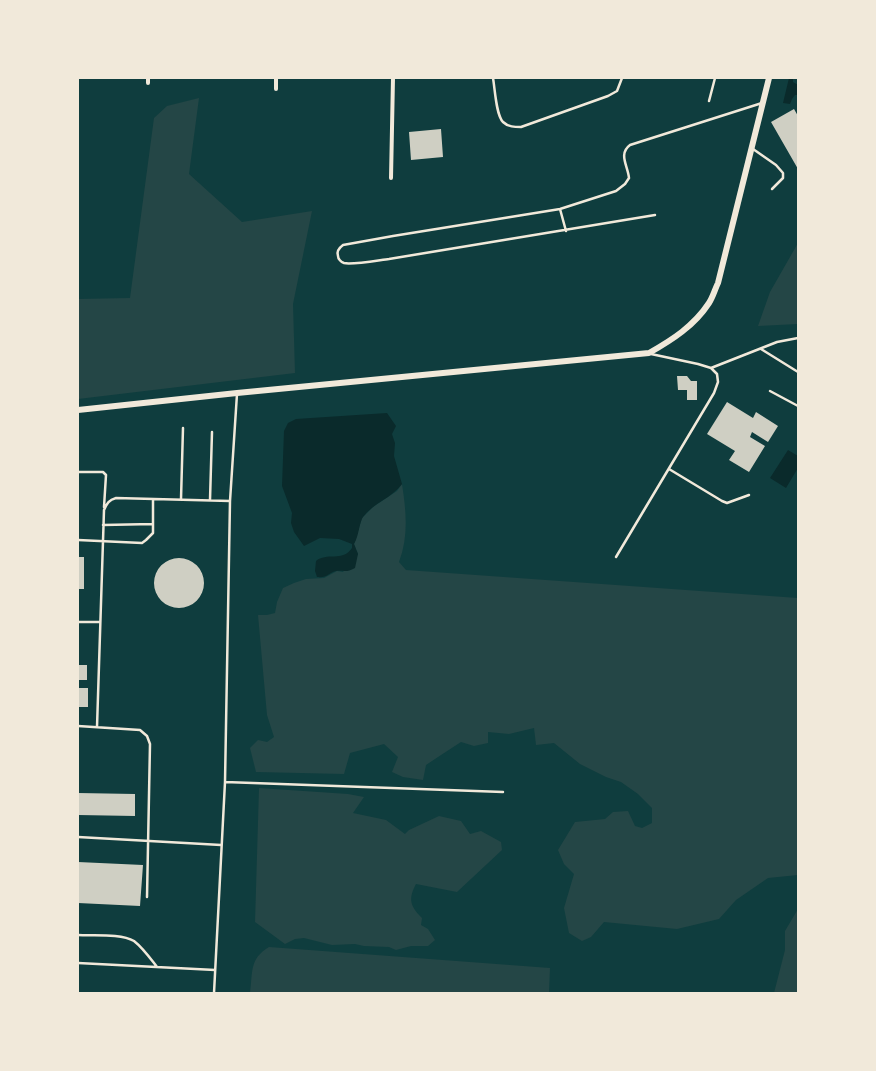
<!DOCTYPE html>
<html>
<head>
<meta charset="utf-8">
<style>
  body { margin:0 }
  #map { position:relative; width:876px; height:1071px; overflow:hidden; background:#0f3d3e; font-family:Raleway,sans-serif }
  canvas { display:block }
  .frame { position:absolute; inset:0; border:79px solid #f1e9da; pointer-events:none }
</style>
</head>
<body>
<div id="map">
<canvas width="876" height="1071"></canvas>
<div class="frame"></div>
</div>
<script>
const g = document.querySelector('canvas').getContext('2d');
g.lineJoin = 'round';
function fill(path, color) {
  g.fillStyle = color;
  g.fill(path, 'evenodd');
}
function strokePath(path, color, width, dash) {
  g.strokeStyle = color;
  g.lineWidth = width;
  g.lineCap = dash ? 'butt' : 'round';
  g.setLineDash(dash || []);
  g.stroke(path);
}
const green = new Path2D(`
  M199,98L189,174L242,222L312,211L293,304L295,373L78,399V299L130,298L154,118L167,106Z
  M798,243V324L758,326L770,292Z
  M402,484C406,510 409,536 399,562L406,570L798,598V875L768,878L736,900L719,919L677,929L604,922L591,937L582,941L569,933L564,908L574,874L564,864L558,850L575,822L605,819L613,812L628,811L635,826L642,828L652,823V808L638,794L621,782L606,777L580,764L554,743L536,745L534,728L509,734L488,732V743L474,746L461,742L438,757L426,765L423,780L403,777L392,772L398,757L384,744L350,753L344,774L256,772L250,748L258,740L267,742L274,737L267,715L258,615H267L275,613L277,602L283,588L294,583L306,579L324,578L337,571L343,572L358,554L354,544L362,518L373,507L397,491Z
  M259,788L348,794L364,797L353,813L386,820L405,834L409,830L439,816L461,821L470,834L481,831L501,842L502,850L457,892L416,884C408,899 410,906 422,918L421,925L428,929L435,940L428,946H411L396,950L389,947L364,946L355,944L332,945L304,938L295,939L285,944L255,922Z
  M798,909V993H774L785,950V931Z
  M269,947L550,968L549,993H250C253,972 249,959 269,947Z`);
const water = new Path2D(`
  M789,78H793V82L798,85V95H795L792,99L790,104L783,103Z
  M387,413L396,426L392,434L395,443L394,456L402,484C392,498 373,503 363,517C359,523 359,536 354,544L358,554L355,568C346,573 344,570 336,571C328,573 328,578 317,577L315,571L316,561C326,552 343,562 352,548V544L339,539L320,538L304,546L294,532L291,523L292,513L282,486L284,431L288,423L296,419Z
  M788,450L798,456V468L786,488L770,478Z`);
const building = new Path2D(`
  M794,109L798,116V169L771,122Z
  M441,129L443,157L411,160L409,132Z
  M677,376H687L691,381H697V400H687V390H678Z
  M727,402L753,418L756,412L778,426L768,442L752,432L750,437L765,446L749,472L729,460L735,451L707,434Z
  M78,557H84V589H78Z
  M154 583a25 25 0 1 1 50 0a25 25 0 1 1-50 0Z
  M78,665H87V680H78Z
  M78,688H88V707H78Z
  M78,793L135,794V816L78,815Z
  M78,862L143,865L140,906L78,903Z`);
const service = new Path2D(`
  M493,78C495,89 496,115 503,122C508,127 515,127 521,127L608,96L617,91L622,78
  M709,101L715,78
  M753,149L776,165L783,173V178L772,189
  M560,209L566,231
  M655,215L389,259C380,260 352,265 344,263C341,262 338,259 338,256C336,251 339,248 343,245L393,236L560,209L616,191L625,184L629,178C628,166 618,154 630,145L762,103
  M761,349L798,372
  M711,368L777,342L798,338
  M770,391L798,406
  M669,469L722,501L727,503L749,495
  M78,472H103L106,475L104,507
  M181,499L183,428
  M210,500L212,432
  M103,525L153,524
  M78,540L142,543L146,540L153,533V499
  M616,557L714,393L718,382L717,374L711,368L698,364L651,354
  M78,622H100
  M78,726L140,730L147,736L150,744L147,897
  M97,727L104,510C107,503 109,500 116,498L230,501
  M225,782L503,792
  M78,837L221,845
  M78,935C93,936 121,933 134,941C143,948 150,958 157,967
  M78,963L215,970
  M214,993L225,782L230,501L237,394`);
const minor = new Path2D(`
  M148,78V83
  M276,89V78
  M391,178L393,78`);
const tertiary = new Path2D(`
  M78,410L237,393L649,353C672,340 694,326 709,303C713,297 715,289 718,283L769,78`);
fill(green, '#244646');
fill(water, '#0a2a2b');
fill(building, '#cfcfc3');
strokePath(service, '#f1e9da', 2.5);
strokePath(minor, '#f1e9da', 4);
strokePath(tertiary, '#f1e9da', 6);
</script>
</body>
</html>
